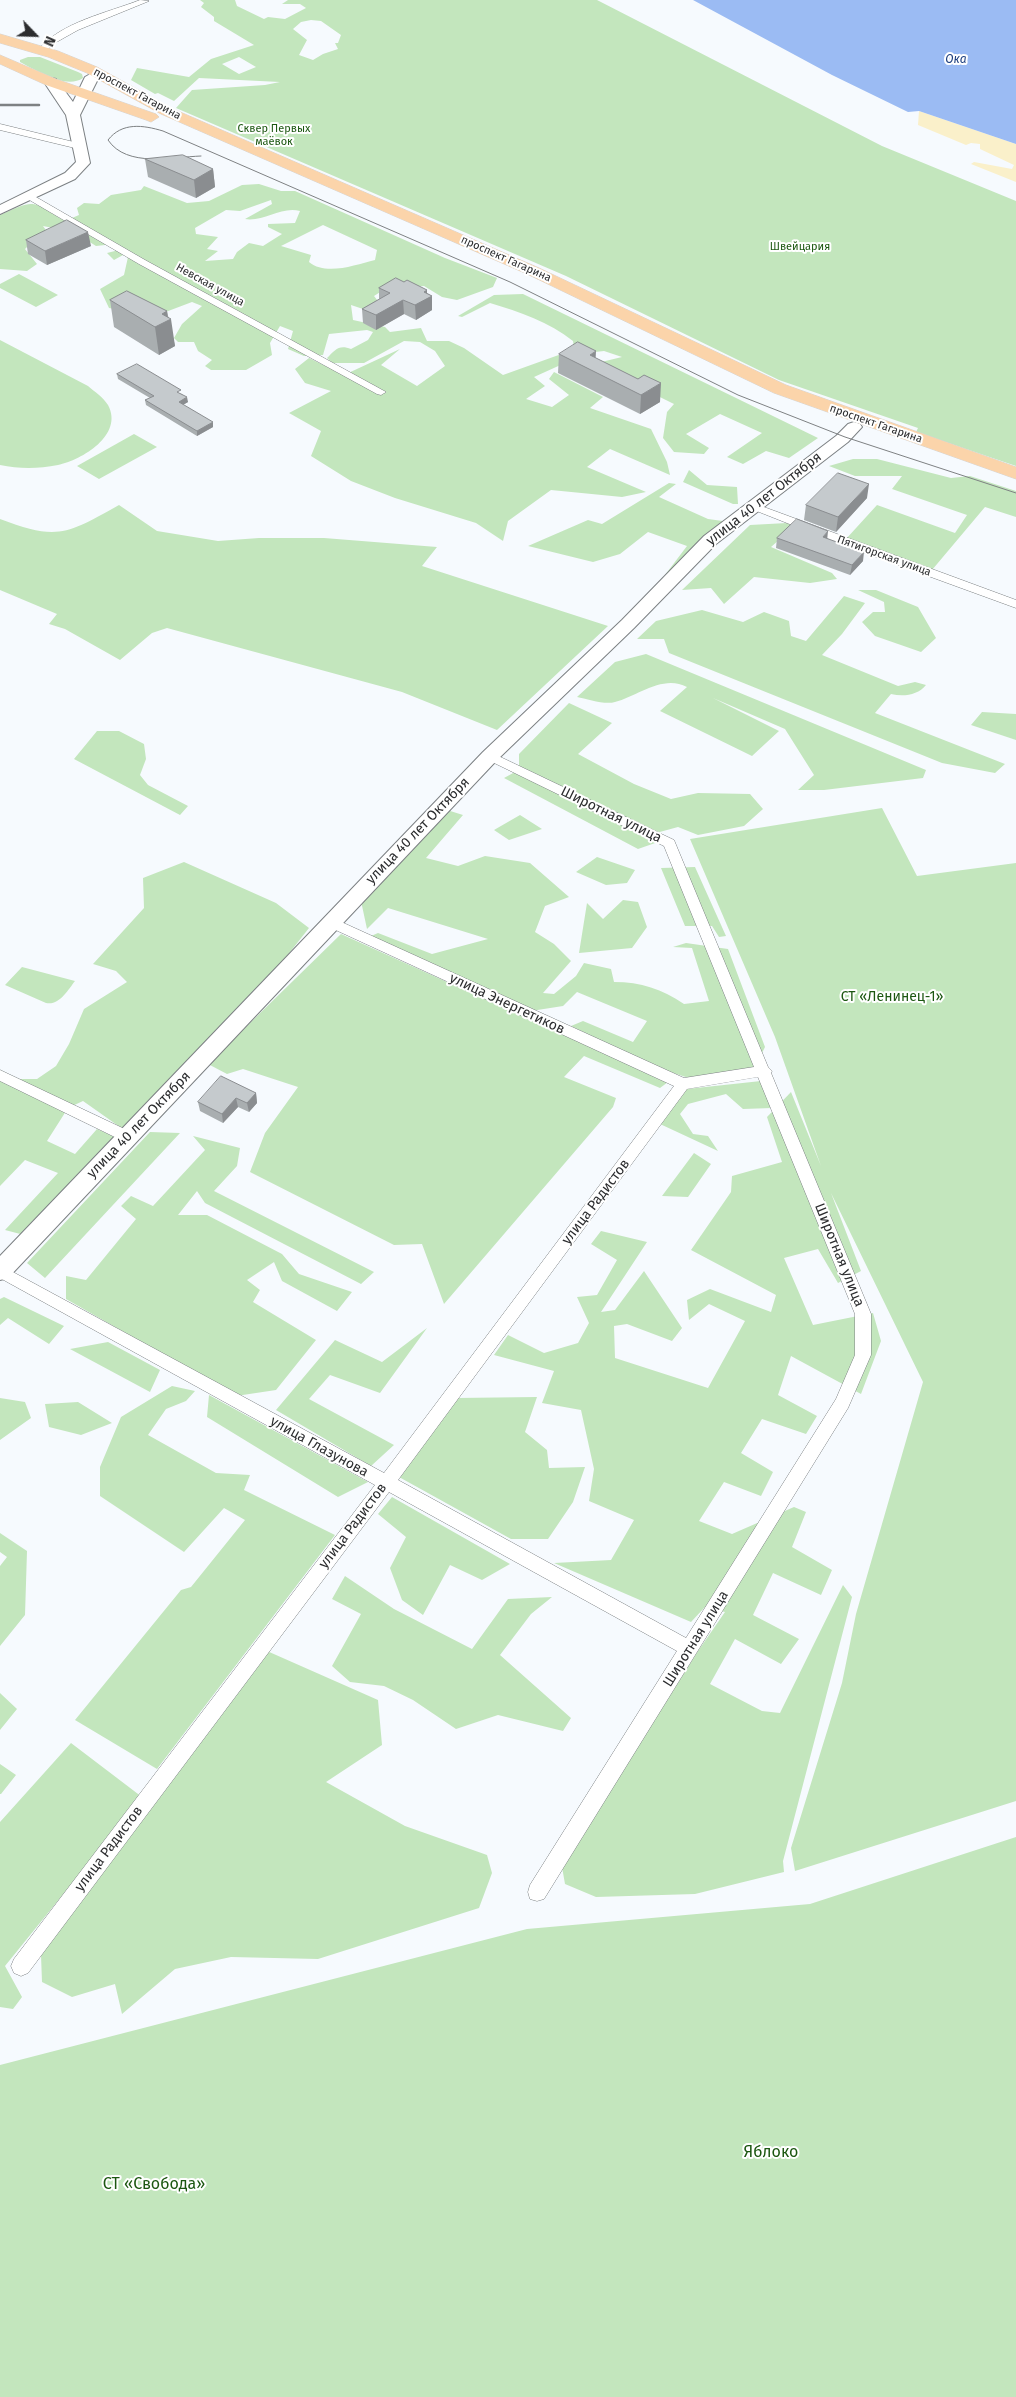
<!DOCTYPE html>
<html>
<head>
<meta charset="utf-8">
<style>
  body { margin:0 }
  #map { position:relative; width:1016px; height:2397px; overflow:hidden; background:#f6fafe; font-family:"Fira Sans",sans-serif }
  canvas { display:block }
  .north { position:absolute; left:10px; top:10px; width:50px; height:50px; -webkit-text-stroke:4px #fff; paint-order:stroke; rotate:114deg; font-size:14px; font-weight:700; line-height:20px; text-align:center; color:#2c2d2f }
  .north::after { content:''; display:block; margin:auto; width:18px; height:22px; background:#2c2d2f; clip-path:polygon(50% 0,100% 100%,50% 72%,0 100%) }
</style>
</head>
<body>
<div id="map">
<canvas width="1016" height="2397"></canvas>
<div class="north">N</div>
</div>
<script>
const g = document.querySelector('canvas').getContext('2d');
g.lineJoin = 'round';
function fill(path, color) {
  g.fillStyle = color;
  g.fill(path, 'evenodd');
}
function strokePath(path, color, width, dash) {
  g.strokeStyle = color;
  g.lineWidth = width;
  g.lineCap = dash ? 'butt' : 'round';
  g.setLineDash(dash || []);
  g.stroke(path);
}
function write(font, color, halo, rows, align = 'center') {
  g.font = font + ' "Fira Sans",sans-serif';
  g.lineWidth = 4;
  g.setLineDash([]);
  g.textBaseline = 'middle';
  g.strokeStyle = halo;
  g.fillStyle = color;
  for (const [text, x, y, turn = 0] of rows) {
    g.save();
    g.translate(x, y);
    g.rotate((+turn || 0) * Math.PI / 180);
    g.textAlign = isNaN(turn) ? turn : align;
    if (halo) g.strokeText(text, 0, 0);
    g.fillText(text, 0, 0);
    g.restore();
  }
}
const green = new Path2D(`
  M187,0H235L237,6L264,19L268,17L285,19L306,8L300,4H282L288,0H597L882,146L1016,201V466L916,432L918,428L779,380L566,276L176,108L192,90L265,85L280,82L199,78L174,101L158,93L155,94L131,80L137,68L189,77L211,59L254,45L214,21V17L201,7L204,3L200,0ZM311,20L321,21L341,35L338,43H335L338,49L323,54L313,60L299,55L307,40L293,29L301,22ZM239,57L256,67L239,74L222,64Z
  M28,57H40L78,72L82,74L83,78C66,90 36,70 20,62V60Z
  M259,184L281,191H295L445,258L497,278L493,287L457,300L442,297L424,286L385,289L374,296L382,306L372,312L351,305L353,320L385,327L390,332L421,328L427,341H449L464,348L503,375L567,352L576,358L534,377L545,386L526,399L552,407L569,395L549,379L554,372L603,397L590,408L651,429L667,462L670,475L610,449L587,467L646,492L622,497L551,490L508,521L503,541L476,523L395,498L351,481L311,456L321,431L289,413L331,391L305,383L295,369L309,358L344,375L400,349L381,365L417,386L445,366L435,351L420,342L404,341L364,363H332L327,358C335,350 339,344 351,349L368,340L373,332L367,330L329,334L323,355L304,356L288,349L293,331L280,326L270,343L272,355L246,370H211L205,366L212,360L198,351L194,342H178L174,338L182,324L202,306L192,302L155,316L109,308L100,289L124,275L128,257L123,255L114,260L107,253L115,251L114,244L96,246L74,232L43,226L48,233L34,240L25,249L37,264L27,271L0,269V215C37,198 31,201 65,221L79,215L77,208L84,203L99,204L111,195L141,190L144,186L187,203L209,201L242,185ZM271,200L272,204L245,219C264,222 281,206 300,211L295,223L268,224V227L282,234L263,246L249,243L237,252L233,259L205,261L218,251L207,249L218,237L196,234L195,228L226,210L240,211ZM323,225L377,250L375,260C355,265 326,276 309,262L311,255L281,246Z
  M19,274L58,295L36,307L0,288V284Z
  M523,294L818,438L789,458L766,451L743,464L727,457L762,433L720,414L686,434L709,448L704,454L674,452L663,438L667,412L674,404L593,364L622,357L604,351L586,353L574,348L573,341C549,322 520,312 490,303L462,317L458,316L494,295Z
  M0,340L88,386C95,392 103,397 108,405C124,435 82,460 58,465C38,469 19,469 0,465Z
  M134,434L157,447L99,479L77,466Z
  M853,459H877L951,478L970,476L1016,491V517L985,507L932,570L846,539L877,505L955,533L967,515L892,489L902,476H855L829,466Z
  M689,470L707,485L737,487L738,504H733L683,482Z
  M669,483L676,484L659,497L708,519L730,522L670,577L665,575L687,546L648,532L620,554L593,562L528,546L588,520L602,524Z
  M119,505L157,531L218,541L259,538H324L437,547L422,566L608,626L497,730L402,692L167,628L152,633L120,660L65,629L49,624L57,614L0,590V519C58,541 67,534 119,505Z
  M787,523L840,545L788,532L771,547L832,573L837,579L810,583L754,577L724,604L711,588L682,590L750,525Z
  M858,590H876L918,607L936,638L921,652L875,636L862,622L873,612H885L884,602Z
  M844,596L865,603L842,634L822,655L898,686L915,682L926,685C918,695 904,697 891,694L875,713L1005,764L995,773L942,763L669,653L664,639H637L656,621L702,610L743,622L764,612L789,621L791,636L806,641Z
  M646,654L926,770L923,778L824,790H798L814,775L785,729L713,698L779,731L752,756L660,711L687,687C663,674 638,696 615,702C605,705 587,699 577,697L615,662Z
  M569,703L612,723L578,754L634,784L671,799L698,793L750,794L763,809L744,826L698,835L678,827L656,833L519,766V754Z
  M982,712L1016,714V740L971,725Z
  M97,731H119L144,744L146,759L140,775L148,785L188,806L180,815L74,759Z
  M515,772L658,842L638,849L504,778Z
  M882,808L917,876L1016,863V1801L795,1871L791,1848L842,1683L856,1614L923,1382L831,1193L861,1271L838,1283L818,1249L784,1258L813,1325L873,1313L881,1341L861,1394L791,1356L778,1395L817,1416L806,1434L762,1419L741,1453L773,1472L761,1496L724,1482L699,1521L732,1534L794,1507L806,1512L792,1547L832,1570L821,1595L773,1573L753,1615L799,1639L781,1664L735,1639L710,1684L762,1711L780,1713L843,1585L852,1597L783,1861L784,1872L695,1894L596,1897L565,1884L562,1867L698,1651L725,1612L705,1607L691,1622L554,1563L611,1560L634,1520L589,1501L594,1469L581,1410L542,1403L554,1371L494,1355L508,1335L544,1353L578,1343L589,1323L577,1297L597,1295L617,1260L591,1244L601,1231L647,1242L601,1312L615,1310L644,1271L682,1328L672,1341L627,1324L614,1326L615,1358L708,1388L745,1321L709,1304L689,1320L687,1300L710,1289L771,1312L776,1295L691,1250L731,1192L732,1176L782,1162L767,1117L791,1092L821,1166L775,1037L690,839Z
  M447,810L463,815L426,858L458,866L485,856L530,863L569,897L545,906L535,932L554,944L571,961L543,993L554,994L576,976L584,963L611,969L614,982C641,982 662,989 684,1004L709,1001L692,948L673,947L686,943L728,949L765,1047L754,1069L689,1078L654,1067L571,1026L583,1021L633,1042L647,1021L577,992L563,1006L531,1011L371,936L378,933L432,954L488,939L388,908L367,929L361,901Z
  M520,815L542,829L509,840L494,830Z
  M597,857L635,870L627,883L606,885L576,872Z
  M184,862L276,903L309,928L279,966L127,1132L83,1101L68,1108L47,1141L75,1154L97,1129L120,1139L28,1236L5,1230L58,1173L25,1160L0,1186V1070L19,1079H37L56,1066L69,1044L84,1009L127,982L116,971L93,964L144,908L143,878Z
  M695,867L726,936L719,937L712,926H685L661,868Z
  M623,900L638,902L647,927L632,948L579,953L587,903L603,919Z
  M341,934L668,1082L660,1088L584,1056L564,1077L616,1098L613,1107L444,1304L422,1244L394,1245L250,1172L265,1133L298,1087L243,1069L227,1074L208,1064Z
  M22,967L75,981C68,990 59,1006 46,1003L5,985Z
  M761,1081L772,1108L743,1109L726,1094L688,1104L680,1114L693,1134L708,1136L718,1151L660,1124L687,1089Z
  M150,1132L180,1133L45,1278L27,1263Z
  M193,1136L240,1148L237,1166L214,1191L374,1272L361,1284L205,1203L197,1191L178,1215H207L282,1254L299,1274L352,1292L337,1311L282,1281L274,1262L247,1280L260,1290L253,1302L316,1340L276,1390L236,1396L66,1299V1276L86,1280L136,1219L121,1206L131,1196L153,1206L205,1150Z
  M694,1153L711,1164L688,1197L662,1196Z
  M4,1297L64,1326L49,1344L8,1318L0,1325V1299Z
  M427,1328L380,1393L330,1375L309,1399L394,1445L371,1466L276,1410L335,1340L382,1362Z
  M108,1342L160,1370L150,1392L70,1349Z
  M172,1386L195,1391L186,1401L166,1409L148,1435L216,1473L250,1475L244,1490L335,1535L157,1769L75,1720L181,1590L191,1587L245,1520L224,1508L184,1552L100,1496V1467L121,1417Z
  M209,1395L368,1482L338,1497L207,1417Z
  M537,1397L525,1432L547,1450L549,1468L585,1467L573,1502L548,1539H511L399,1477L456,1398Z
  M0,1398L25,1402L31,1418L0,1440Z
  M78,1402L112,1423L81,1435L49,1427L45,1404Z
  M392,1497L510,1564L482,1580L450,1565L423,1615L402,1600L390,1568L406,1537L378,1514Z
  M0,1533L27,1551L25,1615L0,1646V1566L7,1557L0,1552Z
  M345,1576L394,1609L472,1649L508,1599L552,1597L531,1614L500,1655L571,1718L563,1731L498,1715L456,1729L413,1700L384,1686L350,1682L332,1666L361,1614L332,1599Z
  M267,1651L378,1700L382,1745L326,1782L405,1826L487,1855L492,1873L479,1908L318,1959L231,1957L175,1969L122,2014L115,1984L72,1997L42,1982L41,1955Z
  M0,1693L17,1709L0,1730Z
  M71,1743L142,1797L5,1966L22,1997L13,2009L0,2007V1822Z
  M0,1764L16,1775L1,1794H0Z
  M1016,1837V2397H0V2065L527,1929L810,1904Z`);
const sand = new Path2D(`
  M919,111L1016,144V182L971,164L974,162L1012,169L1014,165L980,149V144L971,143L966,145L918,125Z`);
const water = new Path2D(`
  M693,0H1016V144L919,111L908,112L832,75Z`);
const street = new Path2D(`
  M140,0L149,1L78,30L53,44L45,52L38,50C61,22 107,13 140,0Z
  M0,124L82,144L84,146L79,149L0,130Z
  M29,193L145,260L386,392L381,395L377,394L139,264L26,198L24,196Z
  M753,503L1016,600V608L835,542L749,508L747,506Z
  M490,752L674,840L768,1067L772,1071L771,1073L871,1314V1355L848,1408L544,1899L537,1901L530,1899L528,1892L530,1885L677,1651L389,1492L28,1973L21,1976L14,1973L11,1966L14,1959L375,1485L0,1278V1265L384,1473L674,1086L327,926L325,923L327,920H337L684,1078L754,1067L664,846L486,759L484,756L486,753ZM758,1077L855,1314V1355L836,1399L686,1638L398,1480L687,1089Z
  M0,1070L133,1133L135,1137L133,1141H123L0,1081Z`);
const secondary = new Path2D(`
  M92,73L99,77L80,115L90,163L75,179L0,214V205L65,173L76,162L66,115L44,82L51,78L56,79L73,102L85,77Z
  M854,422L860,424L862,427L848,442L716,544L634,628L497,760L8,1278L0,1280V1256L483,752L622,620L704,536L836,436L848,424Z`);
const primary = new Path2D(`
  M0,34L58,51L97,67L171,108L539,268L786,385L1016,467V479L774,393L527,274L161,114L87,73L48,57L0,43Z
  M0,55L56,79L156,114L159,117L151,122L146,120L46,85L0,64Z`);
const tram = new Path2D(`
  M201,156C172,157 127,168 108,140C122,122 143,125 163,131L510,282L738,395L845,437L1016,493`);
const rail = new Path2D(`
  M0,105H39`);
const wall = new Path2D(`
  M145,159L213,169L215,187L196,198L148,177Z
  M26,240L91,246L47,265L28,254Z
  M404,282L427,290V293L432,296V310L416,320L404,314L376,330L363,323L362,309L379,299V288Z
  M110,300L167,311L175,346L159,355L114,327Z
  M559,354L596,358L660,402L640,414L558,373Z
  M117,374L182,394L188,402L183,405L213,427L197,436L146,405L145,400L150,398L118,379Z
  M867,498L836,532L804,520L806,505Z
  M777,538H827L863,561L850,575L776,548Z
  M256,1093L257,1103L249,1112L238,1107L223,1123L200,1111L198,1102Z`);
const shadedWall = new Path2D(`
  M213,169L215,187L196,198L194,180Z
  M88,232L91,246L47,265L45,251Z
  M427,290V298L432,296V310L416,320L415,305L424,292Z
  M403,300L404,314L376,330V315Z
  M167,311L168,320L171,319L175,346L159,355L155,327L162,314Z
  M596,351L595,370L590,355Z
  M661,383L660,402L640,414L641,395Z
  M187,397L188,402L179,407V402Z
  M213,422V427L197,436V431Z
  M869,484L867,498L836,532L838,517Z
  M828,531L827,541L823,537Z
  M864,552L863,561L850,575L852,565Z
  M256,1093L257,1103L249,1112L247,1103Z
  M236,1098L238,1107L223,1123L222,1114Z`);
const building = new Path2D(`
  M183,155L213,169L194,180L145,159Z
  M67,220L88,232L45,251L26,240Z
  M396,278L404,282L407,280L427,290L424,292L432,296L415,305L403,300L376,315L362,309L390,293L379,288Z
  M127,291L167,311L162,314L171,319L155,327L110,300Z
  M578,342L596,351L590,355L638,379L644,375L661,383L641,395L559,354Z
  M137,364L181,390L177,392L187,397L179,402L213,422L197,431L145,400L154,396L117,374Z
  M838,473L869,484L838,517L806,505Z
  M797,519L828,531L823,537L864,552L852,565L777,538Z
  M221,1076L256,1093L247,1103L236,1098L222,1114L198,1102Z`);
const farStreetnames = [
  ["проспект Гагарина",137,94,28],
  ["проспект Гагарина",506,259,24],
  ["Невская улица",210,285,29],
  ["проспект Гагарина",876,424,19],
  ["Пятигорская улица",884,556,20]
];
const farParknames = [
  ["Сквер Первых",274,129],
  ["маёвок",274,142],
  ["Швейцария",800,247]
];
const farWaternames = [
  ["Ока",956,60]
];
const streetNames = [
  ["улица 40 лет Октября",764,499,-38],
  ["Широтная улица",611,815,26],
  ["улица 40 лет Октября",418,831,-46],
  ["улица Энергетиков",507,1004,25],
  ["улица 40 лет Октября",139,1125,-46],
  ["улица Радистов",596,1202,-53],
  ["Широтная улица",839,1255,68],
  ["улица Глазунова",319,1447,29],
  ["улица Радистов",353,1526,-53],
  ["Широтная улица",696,1639,-58],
  ["улица Радистов",109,1849,-53]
];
const parkNames = [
  ["СТ «Ленинец-1»",892,997]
];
const nearParknames = [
  ["Яблоко",771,2153],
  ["СТ «Свобода»",154,2185]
];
fill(green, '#c3e6bd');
fill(sand, '#faf0ca');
fill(water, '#9bbbf3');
strokePath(street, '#7c8083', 1);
strokePath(secondary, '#7c8083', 2);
strokePath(primary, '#d5d5d5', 1);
fill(street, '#fff');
fill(secondary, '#fff');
fill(primary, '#fbd4aa');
strokePath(tram, '#7e8183', 1);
strokePath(rail, '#7e8183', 2.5);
fill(wall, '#a9aeb0');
fill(shadedWall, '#8a8d90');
fill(building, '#c5cacd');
strokePath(building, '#8a8d90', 1);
write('11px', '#2c2d2f', '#fff', farStreetnames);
write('11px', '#1c5711', '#fff', farParknames);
write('italic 12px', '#1b3d7e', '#fff', farWaternames);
write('14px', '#2c2d2f', '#fff', streetNames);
write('14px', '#1c5711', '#fff', parkNames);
write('16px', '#1c5711', '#fff', nearParknames);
</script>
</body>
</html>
